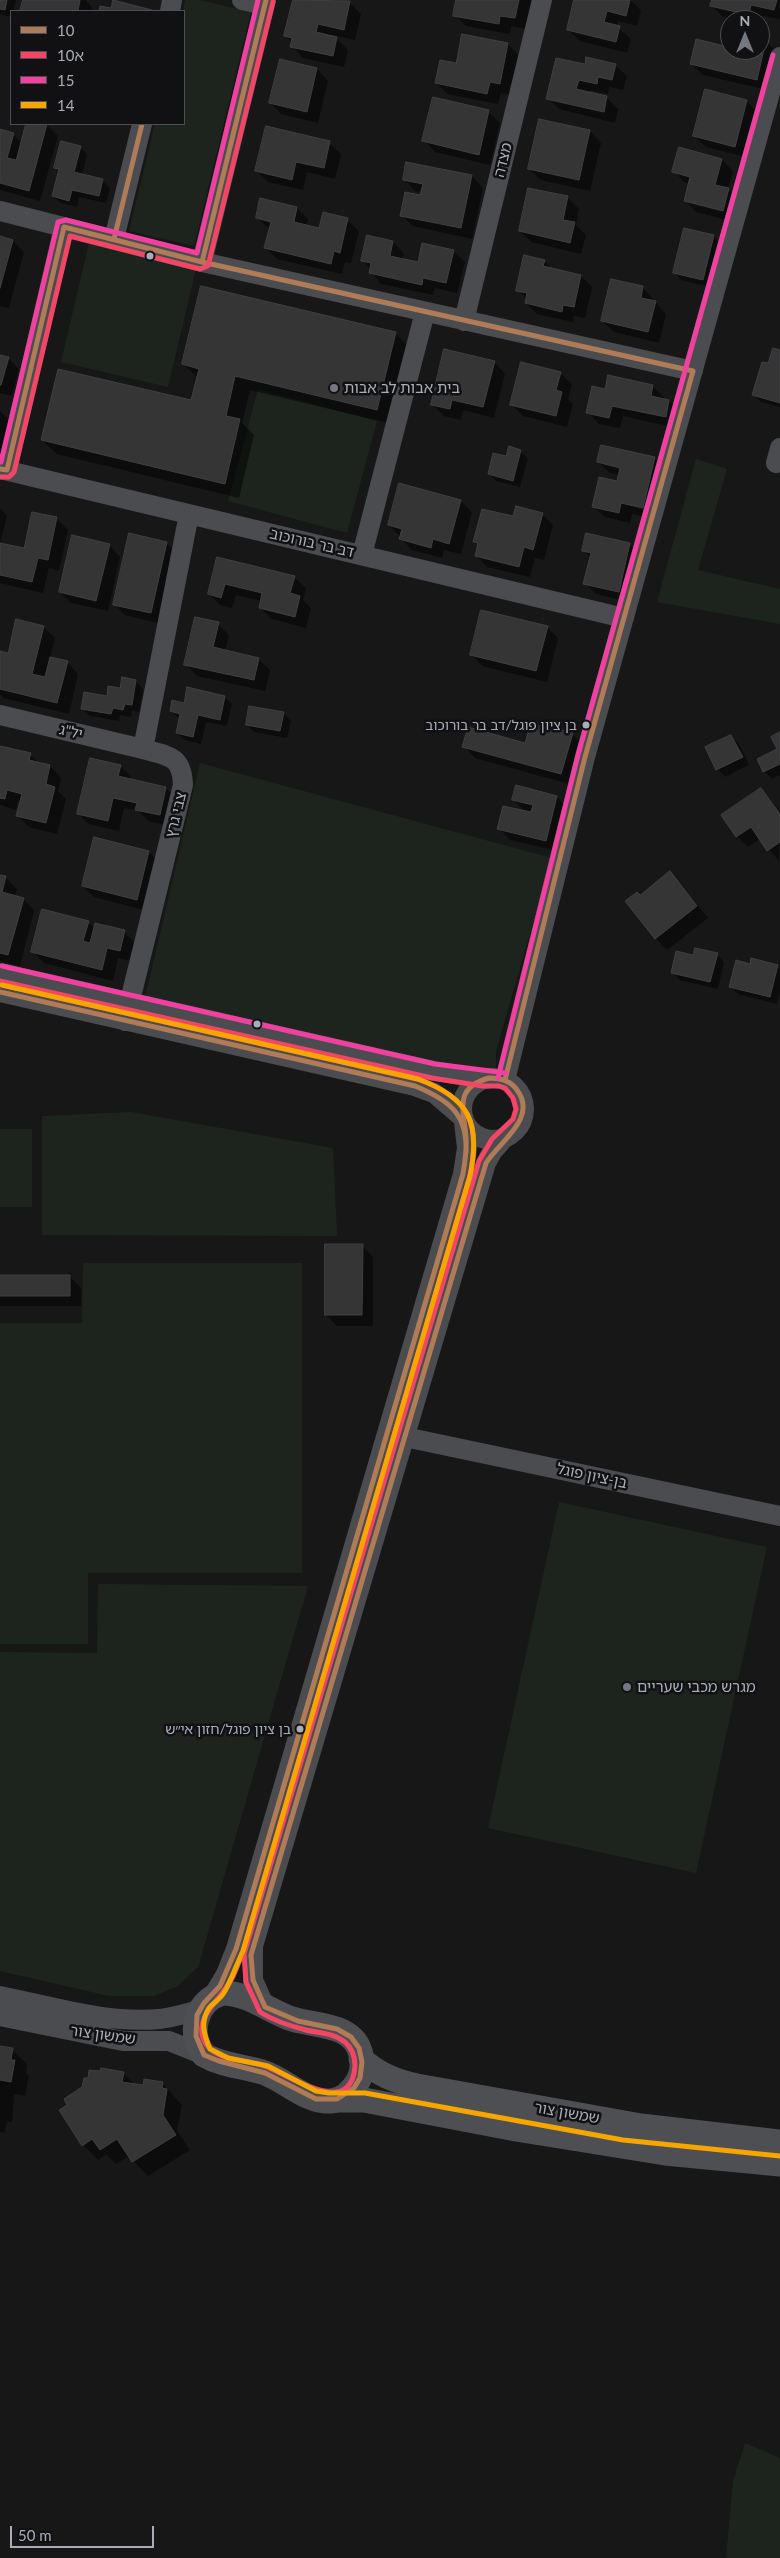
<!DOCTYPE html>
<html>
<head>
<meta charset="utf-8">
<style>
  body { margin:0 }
  #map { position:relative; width:780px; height:2558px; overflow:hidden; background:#171717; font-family:Lato,"Noto Sans Hebrew",sans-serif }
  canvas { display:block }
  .legend { position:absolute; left:10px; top:10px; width:175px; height:115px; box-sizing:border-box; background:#111113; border:1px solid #4d4f55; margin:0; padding:6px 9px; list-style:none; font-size:15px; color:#a8adb8 }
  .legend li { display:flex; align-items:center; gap:10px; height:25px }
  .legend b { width:25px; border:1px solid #4d4f55 }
  .north { position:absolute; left:720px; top:10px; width:50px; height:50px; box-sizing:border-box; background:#111113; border:1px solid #4d4f55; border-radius:50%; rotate:0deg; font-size:14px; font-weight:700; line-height:20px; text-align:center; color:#a8adb8 }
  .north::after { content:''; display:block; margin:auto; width:18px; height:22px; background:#757880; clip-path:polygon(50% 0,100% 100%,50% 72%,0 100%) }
  .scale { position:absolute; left:10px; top:2526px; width:144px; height:22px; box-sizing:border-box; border:2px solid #a8adb8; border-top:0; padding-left:6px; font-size:15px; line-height:18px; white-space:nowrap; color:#a8adb8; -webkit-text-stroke:4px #111113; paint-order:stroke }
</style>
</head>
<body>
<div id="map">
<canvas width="780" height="2558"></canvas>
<ul class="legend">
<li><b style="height:6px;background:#b07c57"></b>10</li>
<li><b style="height:6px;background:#f34667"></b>10א</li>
<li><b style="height:6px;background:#f240a1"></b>15</li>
<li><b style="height:6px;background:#f7a600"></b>14</li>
</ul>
<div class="north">N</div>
<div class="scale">50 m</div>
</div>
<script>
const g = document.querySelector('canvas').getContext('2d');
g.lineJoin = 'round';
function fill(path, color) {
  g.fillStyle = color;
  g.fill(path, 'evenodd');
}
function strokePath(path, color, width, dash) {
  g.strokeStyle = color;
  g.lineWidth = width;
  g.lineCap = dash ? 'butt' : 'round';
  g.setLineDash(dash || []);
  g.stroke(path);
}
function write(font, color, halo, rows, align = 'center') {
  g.font = font + ' Lato,"Noto Sans Hebrew",sans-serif';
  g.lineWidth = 5;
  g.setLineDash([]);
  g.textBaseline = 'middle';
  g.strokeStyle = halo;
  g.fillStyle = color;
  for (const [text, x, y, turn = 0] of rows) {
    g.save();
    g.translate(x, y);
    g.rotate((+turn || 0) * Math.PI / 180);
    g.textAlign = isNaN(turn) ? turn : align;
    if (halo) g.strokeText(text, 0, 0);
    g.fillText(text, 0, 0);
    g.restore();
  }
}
const green = new Path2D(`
  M185,0H200L251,12L194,246L129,231L155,124H184L183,11Z
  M89,243L196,269L168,387L61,362Z
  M258,389L377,421L347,533L228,501Z
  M696,459L727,469L698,570L780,589V624L657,602Z
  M200,763L552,858L496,1051V1070L477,1077L145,998Z
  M131,1112L333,1148L337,1236L42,1235V1116Z
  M0,1129H32V1207H0Z
  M83,1263H302V1573H88V1644H0V1323H82Z
  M559,1502L767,1547L696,1873L488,1828Z
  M98,1584L308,1586L198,1967L178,1986L154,1996H109L0,1971V1652L97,1653Z
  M745,2443L780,2458V2558H726L733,2481Z`);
const shadow = new Path2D(`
  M0,0H16L11,17L0,14Z
  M24,0H85L92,7L91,11H22Z
  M294,0L322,3L323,0H338L350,3L361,14L355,40L333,35L348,50L344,67L303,58L292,46V43L286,36Z
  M457,0H532L526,29L511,26L510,34L466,26L455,15Z
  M576,0H630L641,10L637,26L618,21L617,27L631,39L627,53L580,41L568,30Z
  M713,0H780V19L762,16L760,26V20H735L723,17L712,6Z
  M760,40L766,41L777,52L768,90L703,75L692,64L730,47V50H760Z
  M508,44L519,56L511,95L501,93L498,104L447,94L436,82L457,65Z
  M281,60L317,69L328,81L318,123L281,114L270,102Z
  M615,65L627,76L623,90L609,87L608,94L590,90L589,93L607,98L618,109L615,123L559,109L548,98L585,66Z
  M434,98L489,112L500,123L490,165L435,152L424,140Z
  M746,101L758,112L746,157L706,147L694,136Z
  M27,124L47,125L58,136L40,201L0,190V131L13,134L22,143Z
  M590,131L601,143L590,191L541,180L529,169Z
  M329,143L341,154L335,179L307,172L303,190L268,182L257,171Z
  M80,147L87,154L82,175L102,180L110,188L106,203L79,197L77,207L61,203L53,196L59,171L56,167Z
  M722,160L733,171L728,189L740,201L734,222L696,212L685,200L689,184L685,183L674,171Z
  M472,176L483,188L472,239L413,226L401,215L421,196L422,192L415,191L404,179Z
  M529,189L568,198L579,209L576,225L586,235L581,254L531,242L520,231Z
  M297,208L308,219L306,226L320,229L347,220L359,231L351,263L345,262L342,274L277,259L266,248L270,229L257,218Z
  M685,229L714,236L721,244L711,287L681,280L674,272Z
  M0,237L13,241L24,252L9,308L0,306Z
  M393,242L404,254L402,260L419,264L453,251L465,262L457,293L435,288L433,295L381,284L363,260Z
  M544,261L553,270L581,276L592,287L585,318L574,316L573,322L537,314L526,303L527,299L518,290Z
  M612,280L643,288L666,314L659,343L614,332L602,321Z
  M395,333L410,348L392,424L250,390L242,423L254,435L239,498L57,454L42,440L192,402L198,378L183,364Z
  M780,352V407L761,402L754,395L769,365Z
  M0,356L8,358L19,369L12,396L0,393Z
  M494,362L505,374L494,418L463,410L461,420L444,416L432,404Z
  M560,373L572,384L568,399L573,404L567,427L523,416L511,404Z
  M652,386L664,397L663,400L669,401L680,412L677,428L623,416L620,428L599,424L587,412L606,390Z
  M0,411L11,422L2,454L0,453Z
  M520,451L528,458L520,487L496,481L489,474L507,458Z
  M655,458L666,469L655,518L632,514L630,523L605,517L593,506L618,482L620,475L610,473L598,462Z
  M460,501L472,512L461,554L444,550L442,558L412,550L389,525Z
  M0,509L7,515L0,544L25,550L33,513L57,519L68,530L59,571L49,568L43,593L0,583Z
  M542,514L553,525L544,560L535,558L530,577L487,567L476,555L479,545L475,541L514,518Z
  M166,543L178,554L162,624L125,615L114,604Z
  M629,544L641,556L630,602L596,594L585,583L591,558L584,551Z
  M109,545L120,557L108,611L71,603L60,592Z
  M218,558L294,577L306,588L303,600L311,608L306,628L272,619L260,608L262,601L236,595L232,608L220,605L209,594Z
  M218,624L229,635L225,651L258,659L270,670L265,691L197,676L186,664Z
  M43,627L55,638L50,658L67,662L78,674L69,714L3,698L0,694V655L8,654Z
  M547,627L558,638L547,682L482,666L471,654Z
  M123,679L136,681L143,689L139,712L132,710L131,717L120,715L119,721L90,716L82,708L121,689Z
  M224,697L232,704L227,726L206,722L201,744L185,740L177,733L180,719L171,711L185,704Z
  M283,713L291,721L287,738L254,732L247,725Z
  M780,733V775L772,779L764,771L779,750Z
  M572,734L584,745L573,785L475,758L464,746L526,745Z
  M731,736L739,744L749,765L725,777L718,769L707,748Z
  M0,753L30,755L40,764L50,766L61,778L58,791L66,799L57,834L29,827L18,816L21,801H18L16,810L0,805Z
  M120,766L131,777V780L166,788L177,799L171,826L148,821L139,811L124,808L119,831L89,824L78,813Z
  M761,789L780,811L779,861L760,839L748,847L737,836Z
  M556,797L568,808L557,851L510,840L499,828L526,812L513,800Z
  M149,852L160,863L148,911L94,897L83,886Z
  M670,873L708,918L667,950L656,939L640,896Z
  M0,876L6,878L17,889L15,897L23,899L34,910L20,966L0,961Z
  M88,922L95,929L124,932L135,943L131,961L118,958L113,981L44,963L33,952Z
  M717,954L724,962L718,989L680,980L672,972L694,956Z
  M751,965L777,966L780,969V992L777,1004L738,994L730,986Z
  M362,1245L373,1257V1326H337L326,1315Z
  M0,1277H70L81,1288V1306H0Z
  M0,2047L12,2050L27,2064L26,2073L29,2076L25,2096L14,2094L12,2122L7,2121L5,2133L0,2132Z
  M123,2073L135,2085L144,2087L162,2083L182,2105L177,2131L190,2150L148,2176L129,2156L116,2164L106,2154L98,2160L83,2145Z`);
const building = new Path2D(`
  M0,0H7L5,10L0,9Z
  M23,0H80L78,11H20Z
  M113,0L152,10V11H99L100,6L111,8Z
  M293,0L350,1L344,30L318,24L316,32L337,37L333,56L290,47L292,38L284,36Z
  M456,0H519L515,18L500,16L499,24L453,16Z
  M574,0H630L626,16L607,11L604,22L620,26L616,42L567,30Z
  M712,0H777L774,10L751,5L749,15L710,6Z
  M462,34L508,43L500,84L490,82L487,94L435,83L440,60L456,63Z
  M760,38L766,40L757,80L690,64L696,39L729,47L730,42V50H760Z
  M586,57L616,64L612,80L598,77L597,84L579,80L576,89L607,96L604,112L546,99L556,58L585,64Z
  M280,59L317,68L307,112L269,103Z
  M705,89L747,100L735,147L693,136Z
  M433,97L489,110L479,155L422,141Z
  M539,119L590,130L579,180L528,169Z
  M26,124H47L29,191L0,183V129L14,133L7,158L16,160Z
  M266,126L330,141L324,168L296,162L292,180L255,171Z
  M61,141L81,146L74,172L103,179L99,196L72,190L69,201L52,196L59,169L54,168Z
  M679,147L722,159L715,185L729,188L723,211L684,201L690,177L672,172Z
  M406,162L472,175L461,228L400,216L405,192L420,195L423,184L403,180Z
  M528,188L568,196L563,220L575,222L570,243L519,231Z
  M260,198L297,207L294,222L319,228L323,212L348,218L340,253L334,251L331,264L264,248L271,222L256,218Z
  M684,228L714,235L703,280L673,273Z
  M367,235L393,241L390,256L418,262L422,243L454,250L446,283L423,278L422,285L369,273L371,263L361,261Z
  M0,236L13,240L0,288Z
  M524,255L545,260L543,266L581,275L574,307L563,305L562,312L525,303L527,293L516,291Z
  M611,279L643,286L641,298L656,301L648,332L601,321Z
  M201,286L396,332L377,410L235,376L226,416L240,419L225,484L41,440L58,369L191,400L199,369L182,364Z
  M773,348L780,350V403L752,395L762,362L768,363Z
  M444,349L495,361L483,407L452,400L450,409L431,405Z
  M0,355L9,357L1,385H0Z
  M521,362L561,372L556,390L562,392L556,416L510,405Z
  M608,375L653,385L651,396L669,400L666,417L612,406L609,418L586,413L592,386L605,389Z
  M601,445L655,457L643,508L621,503L619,513L592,507L599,477L617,481L620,468L597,462Z
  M509,446L521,450L513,481L488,474L493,453L506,456Z
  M399,483L461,500L449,544L433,539L431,548L399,539L402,529L388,525Z
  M516,506L543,513L533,550L524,547L519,567L475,556L478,543L473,542L482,509L513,516Z
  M32,512L57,517L48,560L38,558L32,582L0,575V543L24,548Z
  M129,533L167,542L151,613L113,605Z
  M586,533L630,543L619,592L583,584L591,553L582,551Z
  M72,535L110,544L96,601L59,592Z
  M217,557L295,576L290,593L300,596L295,617L259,608L262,593L225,584L221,598L208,594Z
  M481,610L548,626L536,671L470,655Z
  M195,617L219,622L213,647L259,658L254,680L184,665Z
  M16,619L44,626L32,674L45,677L50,657L68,661L57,703L0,689V651L8,653Z
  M122,677L136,680L132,705L125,704L123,710L113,708L111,714L81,709L84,692L107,696L108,686L120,688Z
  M187,687L225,696L220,720L198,715L193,737L176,733L180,714L170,711L172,700L184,703Z
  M249,706L284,712L280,731L246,725Z
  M531,721L573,733L561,774L462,747L468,727L525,743Z
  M780,732V764L763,772L757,759L777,749L771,737Z
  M731,735L743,757L716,770L705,747Z
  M0,746L31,753L29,760L50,765L46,784L55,787L46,823L16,816L22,794L7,790L5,799L0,798Z
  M90,758L121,765L118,776L166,787L160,815L135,810L137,803L113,798L108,821L77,814Z
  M516,785L557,796L546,841L497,829L503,806L531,812L533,805L512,800Z
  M761,788L780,814V842L767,851L751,827L736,837L721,815Z
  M94,837L149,851L137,900L82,886Z
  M670,871L697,906L655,939L625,901L637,892L640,895Z
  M0,875L6,876L2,892L24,898L8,955L0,953Z
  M42,909L89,921L83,941L90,943L95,923L125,930L120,951L107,948L102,970L31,952Z
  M695,948L718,953L710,982L671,973L676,951L693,955Z
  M751,958L778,965L770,997L729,987L736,960L750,964Z
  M325,1244H363L362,1315H325Z
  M0,1275H70V1296H0Z
  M0,2046L13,2048L11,2060H15L11,2082L0,2080Z
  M101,2068L124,2072L122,2082L143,2085L144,2079L163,2082L162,2088L167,2089L163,2115L176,2135L132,2162L117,2139L100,2150L92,2139L82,2146L59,2110L67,2105L64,2099L82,2087L84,2078H88L89,2070L100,2071Z`);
const minor = new Path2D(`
  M242,0L264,5
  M170,11L172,0
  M0,211L202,262L693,371
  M114,239L142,124
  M202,262L266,0
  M464,321L542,0
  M776,463L780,448
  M0,469L624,618
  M7,470L64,227
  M362,555L425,312
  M0,715L143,749
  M0,973L434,1071L484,1079
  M0,992L415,1086L434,1093L462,1117
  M125,1021L183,785C182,755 168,756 143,749L189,514
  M462 1109a31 31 0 1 1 62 0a31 31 0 1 1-62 0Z
  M505,1080L585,757L780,57
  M405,1437L780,1516
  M0,1996C51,2006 106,2024 159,2019C172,2018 186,2013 200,2010
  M213,1996L226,1974L236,1949L463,1174L467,1148L464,1122
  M265,2007L253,1980V1946L486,1163L492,1152L505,1137
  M0,2016L123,2041H169L204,2055`);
const major = new Path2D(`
  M222,1993C247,1993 266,2009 289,2018C314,2027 354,2022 361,2055C363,2064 362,2074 358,2081C352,2091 343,2100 331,2101C307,2103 287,2081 265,2073C244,2066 223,2066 204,2055C187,2033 196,2001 222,1993Z
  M361,2059C378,2074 394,2081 417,2086L641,2126L780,2142
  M335,2100H364L516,2129L665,2153L780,2164`);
const bus1 = new Path2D(`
  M114,239L142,124
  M202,262L266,0
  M0,469L7,470L64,227L202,262L693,371L585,757L505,1080
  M0,992L415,1086C449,1100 468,1114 466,1153
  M489,1078C500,1078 511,1081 517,1090C538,1118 500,1141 486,1163L251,1955L253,1980L265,2007L298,2021L337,2029L351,2037L359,2048L362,2062L360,2078L354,2088L337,2099H316L265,2073L219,2061L204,2055L196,2036L197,2015L204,2003L220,1986L236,1949L463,1174C465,1162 467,1150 466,1138C464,1109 453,1088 489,1078Z`);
const bus2 = new Path2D(`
  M0,477H9L14,472L70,236L200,269L208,266L273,2
  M0,981L432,1078L483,1086H499L505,1088L513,1098L516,1109L513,1119L492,1139L479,1161L244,1954L246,1982L260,2012C274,2021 290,2026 306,2030C319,2033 334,2033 345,2042C352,2048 355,2057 355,2066C351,2122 286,2072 262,2065C243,2059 211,2061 203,2038C196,2017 220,1999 230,1982C235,1973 239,1962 243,1951L470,1176C481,1123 469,1097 417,1079L2,985`);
const bus3 = new Path2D(`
  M1,462L58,222L66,220L197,253L258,0
  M2,966L435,1064L506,1073
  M498,1078L578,755L773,55`);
const bus4 = new Path2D(`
  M2,985L418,1079C470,1098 481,1123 470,1176L243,1951C237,1964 232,1978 225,1991C221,1999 214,2002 209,2008C200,2022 204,2035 210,2049L228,2058L268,2066L316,2091L329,2093H365L623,2140L780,2156`);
const markers = [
  [150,256,4.5,"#a8adb8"],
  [334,388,5,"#757880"],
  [586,725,4.5,"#a8adb8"],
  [257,1024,4.5,"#a8adb8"],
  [627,1687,5,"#757880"],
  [300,1729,4.5,"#a8adb8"]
];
const busNames = [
  ["בן ציון פוגל/דב בר בורוכוב",577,725],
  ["בן ציון פוגל/חזון אי״ש",291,1729]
];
const streetNames = [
  ["מצדה",503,160,-76],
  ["דב בר בורוכוב",312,543,13],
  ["יל\"ג",71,732,13],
  ["צבי גרץ",176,815,-76],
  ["בן-ציון פוגל",592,1476,12],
  ["שמשון צור",103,2035,8],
  ["שמשון צור",567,2113,10]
];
const poiNames = [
  ["בית אבות לב אבות",344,388],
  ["מגרש מכבי שעריים",637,1687]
];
fill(green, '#1d241e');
fill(shadow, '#0007');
fill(building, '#353536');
strokePath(building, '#3f4043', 1);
strokePath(minor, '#4b4c50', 20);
strokePath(major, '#4d4f52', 25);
strokePath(bus1, '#b07c57', 5);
strokePath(bus2, '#f34667', 5);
strokePath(bus3, '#f240a1', 5);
strokePath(bus4, '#f7a600', 5);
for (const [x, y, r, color] of markers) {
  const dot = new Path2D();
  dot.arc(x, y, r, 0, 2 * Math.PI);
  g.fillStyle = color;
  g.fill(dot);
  strokePath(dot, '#111113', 2);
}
write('14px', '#a8adb8', '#111113', busNames, 'right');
write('15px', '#a8adb8', '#111113', streetNames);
write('15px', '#a8adb8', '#111113', poiNames, 'left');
</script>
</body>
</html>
